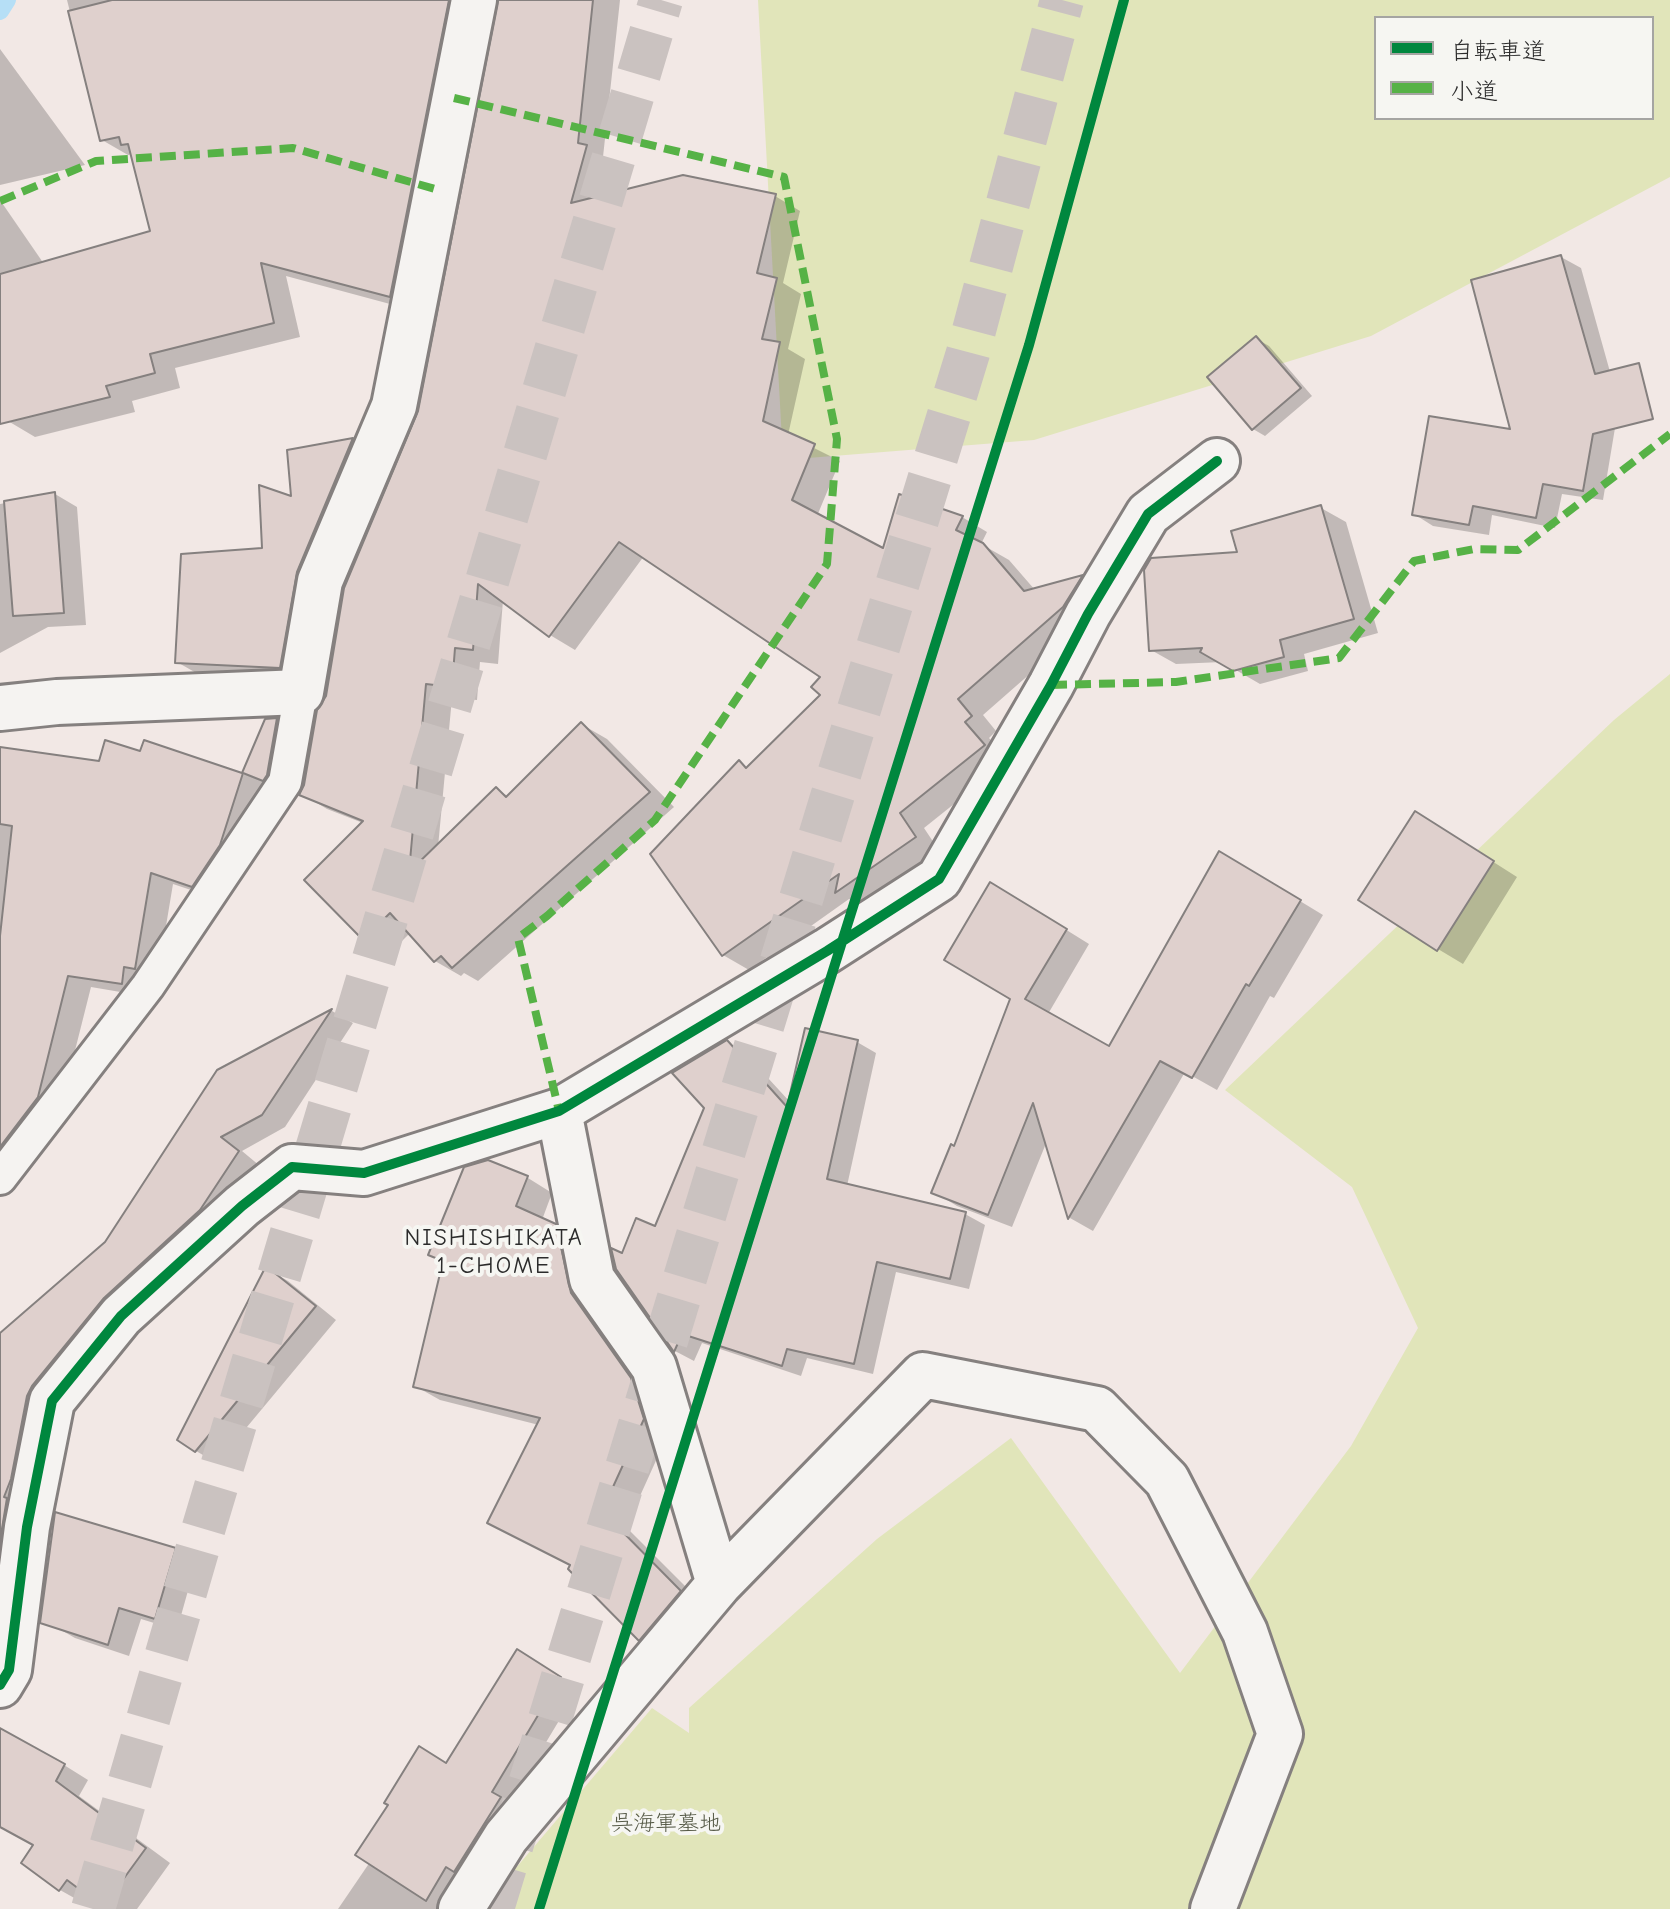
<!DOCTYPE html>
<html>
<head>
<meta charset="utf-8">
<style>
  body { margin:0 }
  #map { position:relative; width:1670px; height:1909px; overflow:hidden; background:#f2e8e5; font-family:"Comic Neue","Klee One",sans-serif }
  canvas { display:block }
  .legend { position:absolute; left:1374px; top:16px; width:280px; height:104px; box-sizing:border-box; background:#f6f6f2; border:2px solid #a5a5a2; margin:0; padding:10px 14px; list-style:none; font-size:24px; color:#2b2b2b }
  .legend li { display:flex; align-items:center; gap:16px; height:40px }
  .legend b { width:40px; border:2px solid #a5a5a2 }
</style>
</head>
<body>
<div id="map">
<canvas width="1670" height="1909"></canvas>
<ul class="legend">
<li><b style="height:10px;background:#00873e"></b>自転車道</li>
<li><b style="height:10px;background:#56b246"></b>小道</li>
</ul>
</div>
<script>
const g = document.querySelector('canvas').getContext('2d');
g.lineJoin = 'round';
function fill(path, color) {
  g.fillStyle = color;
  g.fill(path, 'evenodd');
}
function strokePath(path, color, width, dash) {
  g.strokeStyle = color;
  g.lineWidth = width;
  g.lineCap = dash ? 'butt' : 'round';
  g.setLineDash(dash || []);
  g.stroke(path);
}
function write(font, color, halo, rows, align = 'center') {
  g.font = font + ' "Comic Neue","Klee One",sans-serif';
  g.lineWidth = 8;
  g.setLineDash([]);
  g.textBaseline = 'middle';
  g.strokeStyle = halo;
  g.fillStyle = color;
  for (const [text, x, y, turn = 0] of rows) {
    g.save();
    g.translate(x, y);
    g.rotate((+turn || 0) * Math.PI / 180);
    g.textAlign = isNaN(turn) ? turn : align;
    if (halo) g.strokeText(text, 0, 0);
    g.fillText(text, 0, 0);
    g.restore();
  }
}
const green = new Path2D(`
  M758,0H1670V177L1371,336L1034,440L783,460ZM1376,18H1652V118H1376Z
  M1670,674V1909H481L652,1708L689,1733V1708L877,1539L1011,1438L1180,1673L1351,1446L1418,1328L1352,1187L1225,1090L1614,720Z`);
const shadow = new Path2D(`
  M67,0H461L416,311L286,276L300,337L175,368L180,388L132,401L135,412L35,437L8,421L0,411V200L44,264L152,233L133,154L128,155L102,140Z
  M509,0H620L603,157L611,161L602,197L775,196L800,211L783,283L801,294L788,349L805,359L788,435L840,461L817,516L885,551L962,517L987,532L981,544L1009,560L1035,590L1082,577L1107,591L1089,622L983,715L996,731L989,738L1009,760L924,828L940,852L862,906L849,899L749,970L723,955L739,763L749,769L823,695V676L644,556L575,650L550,635L503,600L498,664L480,662L477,700L452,698L438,847L497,789L509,797L581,724L607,739L674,807L478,981L464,973L461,976L435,961L410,933L390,953L364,938L363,823L327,809L302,794L328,697L420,412Z
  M0,49L85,165L0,185Z
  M1561,257L1581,268L1619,404L1603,500L1562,494L1555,528L1492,515L1489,535L1433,526L1414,514L1513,432Z
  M1257,339L1269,346L1312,396L1265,436L1253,429Z
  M353,440L373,452L301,679L198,674L177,662L264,550L293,499L289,452Z
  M55,494L77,507L86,625L48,627L0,653V504Z
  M1321,508L1346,522L1378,633L1304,654L1308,671L1260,684L1222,662L1176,664L1151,650L1240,554Z
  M266,720H277L298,733L215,898L173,884L157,980L144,996L91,987L60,1110L54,1118L14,1111L0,1165V749L100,763L141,754L145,742L244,775Z
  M1440,828L1517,877L1463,964L1438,949Z
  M1244,867L1323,915L1274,998L1270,996L1217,1090L1185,1072L1093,1231L1070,1218L1047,1141L1012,1227L957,1206L934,1192L956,1148L1012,998L1015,898L1089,944L1048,1014L1110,1049Z
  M332,1011L353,1023L285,1127L242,1151L260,1166L55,1399L20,1573L0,1564V1336L106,1243L219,1071Z
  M727,1042L746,1054L790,1102L857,1042L876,1053L847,1186L965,1214L985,1225L969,1289L896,1272L873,1374L807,1358L801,1376L702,1343L694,1361L675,1351L617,1268L623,1256L656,1229L706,1108Z
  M488,1162L528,1178L552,1193L542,1220L580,1240L668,1434L626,1527L705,1606L665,1653L640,1639L572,1565L490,1523L539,1425L440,1400L415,1386L445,1263L430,1254Z
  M267,1269L288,1281L336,1320L217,1463L196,1451Z
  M175,1550L196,1562L177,1630L141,1619L129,1656L75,1638L54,1626Z
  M536,1662L578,1689L446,1909H338L370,1862L447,1765Z
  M0,1752L64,1765L88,1780L79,1796L170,1863L137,1909H110L91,1896L85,1904L60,1890L36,1845L0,1826Z`);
const stream = new Path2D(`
  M0,11L7,0`);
const building = new Path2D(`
  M112,0H449L390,297L261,263L274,323L150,354L155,373L106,386L110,397L0,424V274L150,231L128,144L121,145L119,137L100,141L68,11Z
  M498,0H593L578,143L587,145L571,203L683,175L776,194L757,273L777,278L762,339L780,342L763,421L815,444L792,500L883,548L899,494L963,516L956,530L983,543L1024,591L1083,575L1063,607L958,699L972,716L965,722L985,745L900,813L916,837L835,893L839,874L722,956L650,854L739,760L746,768L820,695L811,687L820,677L619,542L549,637L478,584L473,650L455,648L452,687L426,684L409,872L496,787L506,797L581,722L650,792L452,968L441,956L434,962L390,913L363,940L304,880L363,821L299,795L304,785L317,710L326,696L344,588L418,411Z
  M1561,255L1595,374L1639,363L1653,419L1593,434L1583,491L1543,484L1536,518L1473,506L1469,525L1412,515L1429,416L1510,429L1471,280Z
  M1256,336L1301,388L1252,430L1207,377Z
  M353,438L297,572L280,668L175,663L181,554L262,548L259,485L291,496L287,450Z
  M55,492L64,613L13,616L4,501Z
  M1321,505L1354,619L1280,640L1284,657L1233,671L1200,652L1202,648L1149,651L1144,570L1151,558L1237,552L1231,531Z
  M277,718L267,775L263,781L243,773L220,845L192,887L151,873L135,969L124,967L122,984L68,976L38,1097L0,1147V936L12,826L0,824V747L99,761L105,740L140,751L144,740L242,773L265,719Z
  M1415,811L1494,861L1437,951L1358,900Z
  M1219,851L1301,900L1249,986L1246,984L1192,1078L1160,1061L1068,1219L1033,1103L988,1215L931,1193L951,1144L954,1146L1010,999L944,960L990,882L1067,929L1025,999L1109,1046Z
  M332,1009L262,1115L221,1137L239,1151L200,1210L104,1298L32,1386L27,1396L11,1479L4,1497L7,1498L0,1541V1333L105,1242L217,1070Z
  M805,1028L858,1040L827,1179L966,1212L950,1279L877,1262L854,1364L787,1349L782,1366L682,1334L674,1352L616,1269L611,1248L622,1253L636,1218L655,1226L704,1108L672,1073L727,1040L787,1107Z
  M488,1160L528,1176L516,1206L556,1224L571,1293L631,1378L644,1419L602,1511L681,1591L639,1641L568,1569L570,1565L487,1523L540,1418L413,1387L443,1261L428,1255L464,1167Z
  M266,1266L316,1306L195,1452L177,1440Z
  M55,1512L176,1548L155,1619L119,1608L108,1645L40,1623Z
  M517,1649L561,1677L492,1792L501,1797L454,1872L446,1867L426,1901L355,1855L388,1805L384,1803L419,1746L446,1763Z
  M0,1728L65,1764L56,1781L146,1848L103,1907L67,1880L59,1891L21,1863L33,1845L0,1827Z`);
const trunkTunnel = new Path2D(`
  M93,1909L201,1537L661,0
  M492,1909L968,353L1062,0`);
const service = new Path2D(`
  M0,1178L148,986L285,782L301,692`);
const minor = new Path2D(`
  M0,708L57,702L301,692L320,581L394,406L474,0
  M559,1111L592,1279L654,1367L719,1584
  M0,1685L9,1670L27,1527L52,1401L121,1316L242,1206L292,1167L364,1173L559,1111L827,951L939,879L1051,685L1088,614L1148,514L1217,461
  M461,1909L506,1837L719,1584L923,1375L1097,1409L1167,1480L1245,1632L1280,1734L1213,1909`);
const quiet = new Path2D(`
  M454,98L784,177L837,439L827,564L655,820L547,916L518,938L559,1111
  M0,201L96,161L293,148L435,189
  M1051,685L1176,682L1339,658L1414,561L1474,549L1518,550L1670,434`);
const cycleway = new Path2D(`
  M0,1685L9,1670L27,1527L52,1401L121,1316L242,1206L292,1167L364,1173L559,1111L827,951L939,879L1051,685L1088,614L1148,514L1217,461
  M539,1909L1029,345L1124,0`);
const parkNames = [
  ["呉海軍墓地",666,1824]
];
const neighbourhoodNames = [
  ["NISHISHIKATA",494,1238],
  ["1-CHOME",494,1266]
];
fill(green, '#e1e5ba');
fill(shadow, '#0003');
strokePath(stream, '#b6dff6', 18);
fill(building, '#dfd0cd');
strokePath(building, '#85807f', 2);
strokePath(trunkTunnel, '#cac2c0', 44, [44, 22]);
strokePath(service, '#85807f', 38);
strokePath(minor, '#85807f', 50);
strokePath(service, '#f5f3f1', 32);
strokePath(minor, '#f5f3f1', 44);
strokePath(quiet, '#56b246', 8, [16, 8]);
strokePath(cycleway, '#00873e', 10);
write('22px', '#555946', '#f6f6f2', parkNames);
g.letterSpacing = '2px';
write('24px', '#2b2b2b', '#f6f6f2', neighbourhoodNames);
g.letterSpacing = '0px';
</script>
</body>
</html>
